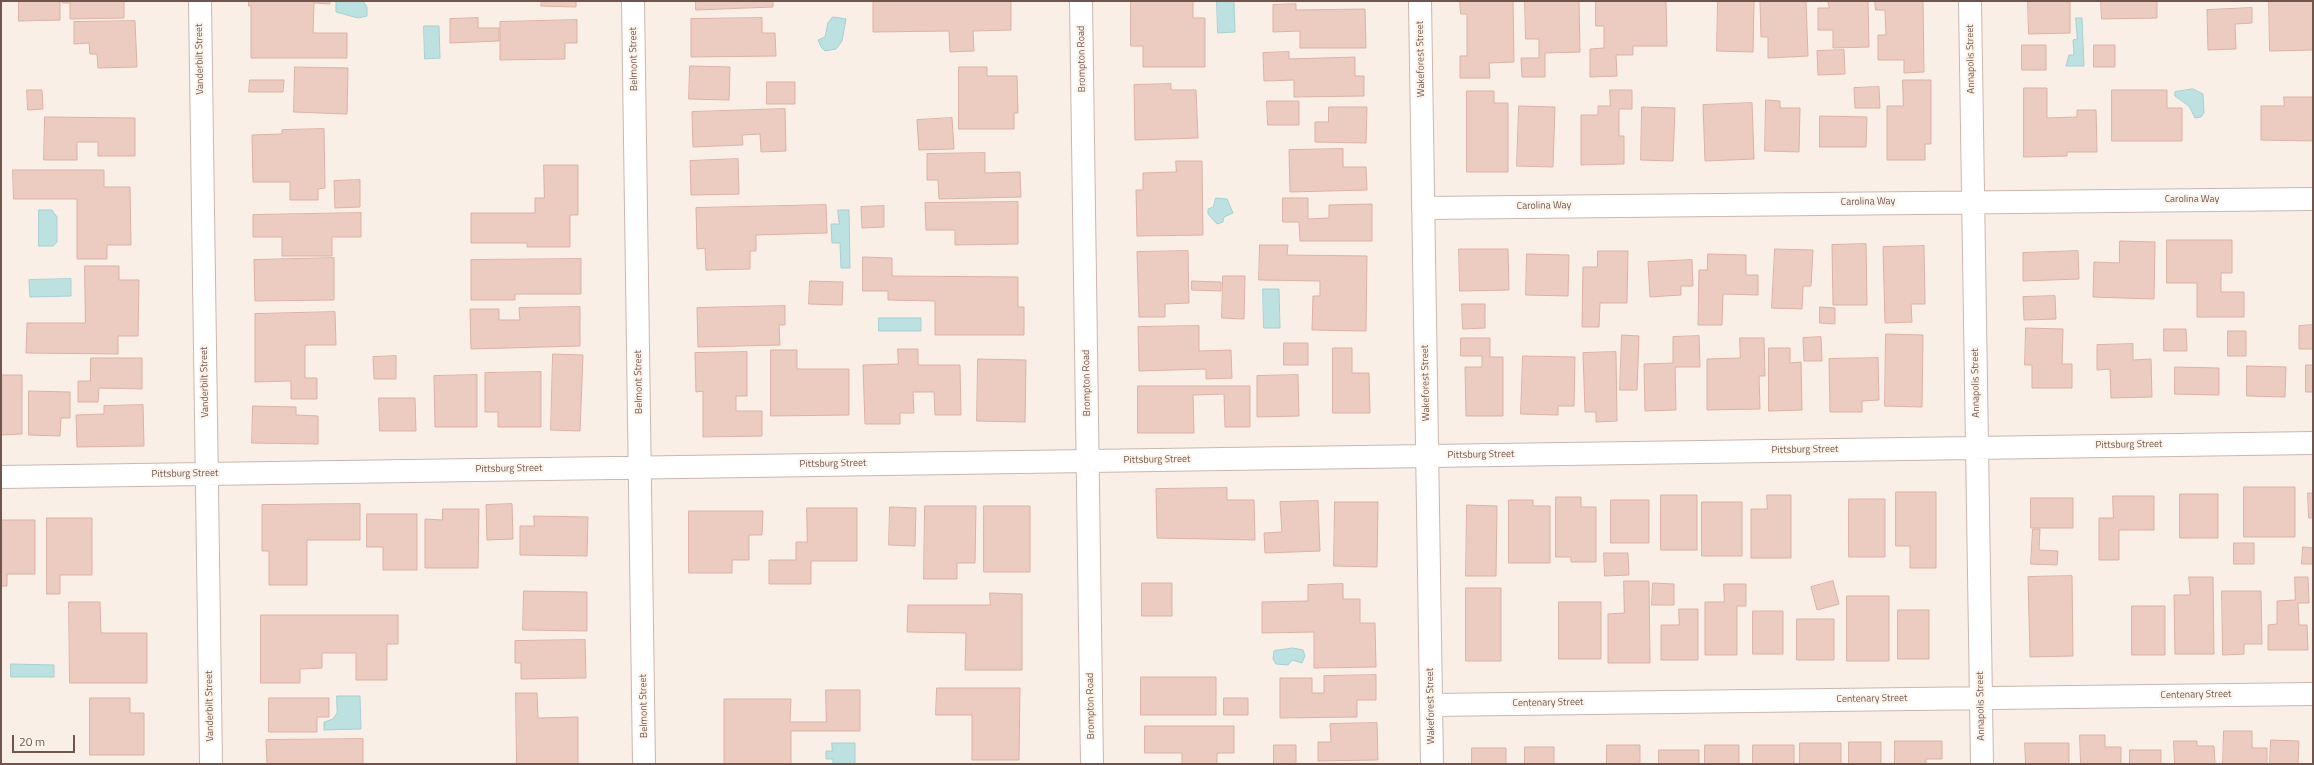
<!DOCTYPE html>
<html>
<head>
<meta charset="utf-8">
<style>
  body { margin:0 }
  #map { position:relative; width:2314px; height:765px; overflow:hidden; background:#faefe7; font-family:"Titillium Web",sans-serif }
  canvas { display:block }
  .frame { position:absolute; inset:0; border:2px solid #70554e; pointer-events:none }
  .scale { position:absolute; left:12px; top:735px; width:63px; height:18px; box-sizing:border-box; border:2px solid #70554e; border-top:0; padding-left:5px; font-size:12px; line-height:14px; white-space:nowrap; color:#70554e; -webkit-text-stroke:3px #fdf4ec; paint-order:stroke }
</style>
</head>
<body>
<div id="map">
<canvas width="2314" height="765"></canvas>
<div class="frame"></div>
<div class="scale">20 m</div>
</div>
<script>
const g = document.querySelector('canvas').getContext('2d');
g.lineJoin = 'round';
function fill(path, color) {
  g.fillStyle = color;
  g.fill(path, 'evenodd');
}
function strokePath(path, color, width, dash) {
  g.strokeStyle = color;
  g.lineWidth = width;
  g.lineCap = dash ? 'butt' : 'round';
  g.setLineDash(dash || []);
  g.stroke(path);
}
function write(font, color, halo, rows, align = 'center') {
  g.font = font + ' "Titillium Web",sans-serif';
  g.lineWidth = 4;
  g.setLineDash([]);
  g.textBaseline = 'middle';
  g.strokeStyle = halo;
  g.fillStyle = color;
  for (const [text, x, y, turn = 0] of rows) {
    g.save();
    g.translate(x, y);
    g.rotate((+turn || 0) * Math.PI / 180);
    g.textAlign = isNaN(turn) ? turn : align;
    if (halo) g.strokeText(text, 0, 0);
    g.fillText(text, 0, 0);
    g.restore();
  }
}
const water = new Path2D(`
  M363,1L367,7V16L358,18L336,12V1Z
  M1217,1H1234L1235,32L1218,33Z
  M833,17L846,19L842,41L836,49L825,51L821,47L818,40L825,37L828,23Z
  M2076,18H2082L2084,66H2066L2069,55H2074L2073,40L2077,39Z
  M424,26H439L440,58L425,59Z
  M2193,89L2203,94L2204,113L2201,117L2195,118L2189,106L2175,96V92Z
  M1216,198L1227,199L1233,213L1224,217L1223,222L1217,224L1208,214V209L1213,207Z
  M39,210H52L57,217V242L53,246H39Z
  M838,210H849L850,268H841L840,243H832L831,224H839Z
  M71,279V296L30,297L29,280Z
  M1263,289H1279L1280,328H1264Z
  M879,318H921V331H879Z
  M1293,648L1303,650L1305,656L1302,663L1292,660L1288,665L1276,664L1273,659L1274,651Z
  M11,664L54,665V677H11Z
  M337,696H360L361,729L324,730V722L333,719L337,713Z
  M832,743H855V764H833V759H826V751H832Z`);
const building = new Path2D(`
  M19,1H60V20L19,21Z
  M63,1H124V18L70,19V3H63Z
  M249,1H330V4L314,3L313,33H347V58H251V6H249Z
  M542,1H576V7L541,6Z
  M696,1H773V7L696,10Z
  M1011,1V30L973,31L974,51L950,52L949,31L873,32V2Z
  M1131,1H1193V18H1205V67H1143V46H1131Z
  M1460,1H1513L1514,62L1489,63L1490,78H1460V56H1467V14H1461Z
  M1525,1H1579L1580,52L1545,53V77H1522L1521,58H1539V39H1526Z
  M1596,1H1666L1667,46H1633V55H1616L1617,76L1590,77V49L1604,48V26H1596Z
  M1718,1H1754L1753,52L1717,51Z
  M1806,1L1808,56L1768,58V37H1761L1760,2Z
  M1828,1H1868L1869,47L1833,48V30H1818V8H1829Z
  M1875,1H1923L1924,72L1904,73V60H1878V35H1886L1885,10H1876Z
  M2028,1H2070V33L2029,34Z
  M2101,1H2157V18L2102,19Z
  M2269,1H2313V50L2270,51Z
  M1296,4V10L1365,9L1366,48H1300V31L1273,32V5Z
  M2252,8V23L2235,24L2236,49L2208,50L2207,10Z
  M478,18V28H499V41L450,43V19Z
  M762,18V33H775L776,56L691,57V19Z
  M577,20V43H565V59L500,60V22Z
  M135,21L137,67L98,68L97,54H90L89,43L74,44V22Z
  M2022,45H2046V70H2022Z
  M2094,45H2115V67H2094Z
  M1844,50L1845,74L1818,75L1817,51Z
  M1289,52V59L1355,57V76H1364V96L1294,97V80L1264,81L1263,53Z
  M690,66L730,67L729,100L689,99Z
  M295,67L348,68L347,114L294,112Z
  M959,67H987V76H1017L1018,113H1014V129H959Z
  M250,80H284L283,92H249Z
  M1903,80H1931V144H1925V160H1887V106H1903Z
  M767,82H795V104H767Z
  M1171,84V90H1196L1198,138L1135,140L1134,85Z
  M1879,87L1880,108H1855L1854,88Z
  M2024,88H2047V118L2077,117V110H2096L2097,152H2067V156L2024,157Z
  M27,90H42L43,109L28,110Z
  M1610,90H1632V109H1619V136H1624V164L1581,165V115H1598V106H1610Z
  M2112,90H2167V108H2182V141H2112Z
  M1467,91H1494V103H1508V172H1467Z
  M2284,97H2313V141L2261,140V106H2284Z
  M1766,100L1780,101V108H1800L1799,152L1765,151Z
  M1267,101H1299V125H1268Z
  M1752,103L1754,159L1705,161L1703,105Z
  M1519,106L1555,107L1553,167L1517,166Z
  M1329,107H1367L1366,143L1315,142V122H1328Z
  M1642,107L1675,108L1673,161L1641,160Z
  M785,109L786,151L761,152L760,134L742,135L743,145L693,147L692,112Z
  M1820,116L1867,117L1866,147H1820Z
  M45,117L135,118V156H98V142H77V160H44Z
  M952,118L954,149L919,150L917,120Z
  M324,129L325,188L318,189V200H290V182H253L252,135L282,134V130Z
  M1343,149V167H1366L1367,190L1290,192L1289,150Z
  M985,153V173L1020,172L1021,197L939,199L938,180H927V154Z
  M738,159L739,194L691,195L690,161Z
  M1176,161H1202L1203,235L1137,236L1136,190H1143V173L1176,172Z
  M544,165H578V215H570V247H527V243H471V213H535V198H544Z
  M13,170H104V187H130L131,245H107V259H77V199H14Z
  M360,180V207L335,208L334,181Z
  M1283,198H1308V219L1329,218V205L1372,204V241H1300L1299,222H1283Z
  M1018,202V244L955,245V230H926L925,203Z
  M826,205L827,233L756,235V251H750V269L706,270L705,248L697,249L696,208Z
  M884,206V227L862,228L861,207Z
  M361,213V237H332V256H282V237H253V215Z
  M2167,240H2232V273H2221V292H2244V317H2197V283H2167Z
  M2120,241L2155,242L2154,299L2093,297L2094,262L2119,263Z
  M1866,244L1867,305H1833L1832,245Z
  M1260,245H1288L1287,255L1367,256L1366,331L1312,330L1313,296H1320V281L1259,280Z
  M1924,246L1925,304H1911L1912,322L1885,323L1883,247Z
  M1459,249H1508L1509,290L1460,291Z
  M1775,249L1813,250L1811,286H1803L1802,309L1772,308Z
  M1188,251L1189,303L1165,304V317H1139L1137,252Z
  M1598,251H1628L1627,303H1600L1599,327H1582L1583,267H1597Z
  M2078,251L2079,279L2023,281V253Z
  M1527,254L1569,255L1568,296L1526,295Z
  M1708,254L1746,255V275H1758V295L1723,294L1722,325H1698L1699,270H1707Z
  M863,257L892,258V276L1018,277V307H1024V335H935V301L888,300V291H863Z
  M334,258V300L255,301L254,260Z
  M581,259V294H515V300H471V260Z
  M1692,260L1693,286H1681V295L1650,297L1648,262Z
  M85,266H119V280H139L138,336H118V354L26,353L27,323H85Z
  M1223,276H1245L1244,319L1222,318Z
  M810,281L843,282L842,305L809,304Z
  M1192,281L1221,282V291L1192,290Z
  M2055,296L2056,319L2024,320L2023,297Z
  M1462,304H1485V328L1463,329Z
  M785,306V325H779L780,345L698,347L697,308Z
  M580,307V346L471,349L470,309H499V320H520L519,308Z
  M1820,307L1835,308V324L1820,323Z
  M335,312L336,345H305V378H317V399H291V381L255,382V314Z
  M2313,325V349H2299V326Z
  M1199,326V351L1231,350L1232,378L1206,379V369L1139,371L1138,327Z
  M2026,328L2063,329L2062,364H2072V388H2032V365H2025Z
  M2164,329H2186L2187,351H2164Z
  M2228,331H2246V356H2228Z
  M1886,334L1923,335L1922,407L1885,406Z
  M1622,335L1639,336L1637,390H1620Z
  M1699,336L1700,367H1675L1676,410L1645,411L1644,364L1673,363V337Z
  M1821,337L1822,361H1804L1803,338Z
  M1461,338H1490V357H1503V416H1466L1465,367H1482V356H1461Z
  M1740,338H1764L1765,376H1759L1760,409L1707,410V359L1740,358Z
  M1284,343H1308V365H1284Z
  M2133,344V360L2151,359L2152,397L2111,398L2110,369L2097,370V345Z
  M1333,348H1352V373H1369L1370,413H1333Z
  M1769,348H1790V363L1801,362L1802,410L1769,411Z
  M898,349H918V365H960L961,415H935L934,392H913L914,413H900V424H865L863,365L898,364Z
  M771,350H797V369H849V415L771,416Z
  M747,352V396H736V411H762V436L703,437V391L696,392L695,353Z
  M1616,352L1617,421L1596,422V412H1585L1583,353Z
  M553,354L583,355L580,431L551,430Z
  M396,356V379H374L373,357Z
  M1523,356L1575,357L1574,406H1558V415L1521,414Z
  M91,358H142V389L99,388L98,402H78V381H90Z
  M1878,358L1879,400L1862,401V412H1830L1829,359Z
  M978,359L1026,360L1025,422L977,421Z
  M2306,365H2313V392H2306Z
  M2247,366L2286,367L2285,397L2247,396Z
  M2175,367L2219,368V395L2175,394Z
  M541,372V427H498V412H485V373Z
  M1,375H22V434L1,435Z
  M477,375V427H435L434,376Z
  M1298,375L1299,416L1257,417V376Z
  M1138,386H1250V427H1225L1224,394L1193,395L1194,433H1138Z
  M29,391L70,392V418H61L60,436L29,435Z
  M379,398H415L416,431H380Z
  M143,405L144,446L77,447L76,415L104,414V406Z
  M253,406L296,407V415L318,416V444L252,443Z
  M2244,487H2295V537H2244Z
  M1227,488V500H1254L1255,540L1157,538L1156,489Z
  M1896,492H1936V568H1910V546H1896Z
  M2308,493H2313V518H2309Z
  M2180,494H2218V538H2180Z
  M1661,495H1697V550H1661Z
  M1767,495H1791V558H1751V509H1767Z
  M2113,496H2154V530H2119V560H2099V518H2113Z
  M1556,497H1581V507H1596V562H1571V557H1556Z
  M2031,498H2073V528H2031Z
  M1849,499H1885V557H1849Z
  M1509,500H1533V506H1550V563H1509Z
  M1611,500H1649V543H1611Z
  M1318,501L1320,551L1265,553L1264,533L1282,532L1280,502Z
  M1335,502H1378L1377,567L1334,566Z
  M1702,502H1742V556H1702Z
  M360,504V540H307V585H269V551H262V505Z
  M512,504L513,539L487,540L486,505Z
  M1467,505L1497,506L1496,576H1466Z
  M925,506H976L975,563H957V579H924Z
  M984,506H1030V572H984Z
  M890,507L916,508L915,546L889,545Z
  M807,508H857V561H811V584H769V560H796V542H807Z
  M443,509H479L478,568H425V519L442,520Z
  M689,511H763L762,535H749V560H732V573H689Z
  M367,514H417V570H383V547H367Z
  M534,516L588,517L587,556L520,555V526H534Z
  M47,518H92V575H60V594H47Z
  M1,520H35V574H7V586H1Z
  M2033,529H2040L2039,550L2058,551L2057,565L2031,564Z
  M2234,543H2254V564H2234Z
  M2303,547L2313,548V564H2302Z
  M1604,553H1628L1629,575L1605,576Z
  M2072,576L2073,656L2030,657L2028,577Z
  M2189,577H2213L2214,654H2175L2174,595H2190Z
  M2295,577H2308L2309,603H2298L2299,625H2307L2308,650H2268V625L2277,624V601L2295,600Z
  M1624,581H1649L1650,663H1608V614L1624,613Z
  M1833,581L1839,604L1817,610L1811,587Z
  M1142,583H1172V616H1142Z
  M1653,583L1674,584V605H1652Z
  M1343,584V599H1360V623H1375L1376,667L1314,668V632L1262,633V602L1308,601V585Z
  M1724,584H1746V606H1737V655H1705V602H1724Z
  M1466,588H1501V661H1466Z
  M524,591L587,592V631L523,630Z
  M2222,591H2261L2262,644H2244V654L2223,655Z
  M990,593L1022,594V670H965L966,633L907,632L908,605H990Z
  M1847,596H1889V661H1847Z
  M69,602H100L101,633H147V683H70Z
  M1559,602H1601V659H1559Z
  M2132,606H2165V655H2132Z
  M1679,609H1698V660H1661V625H1679Z
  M1898,610H1929V659H1898Z
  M1753,611H1783V654H1753Z
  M261,615H398V644H387V680H356V653H322V668L300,669V683H261Z
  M1797,619H1834V660H1797Z
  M585,640L586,678L521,679V663H515V641Z
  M1376,675V700H1357V717L1280,718V678H1312V693H1324V676Z
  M1141,677H1216V715H1141Z
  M937,688H1020L1019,760H972V715H936Z
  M826,690H860V731H791V764H724V699H791L790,722H826Z
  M516,693H537L538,718L578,717V764H517Z
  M90,698H130V713H144V755H90Z
  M269,698H329V717H317V732H269Z
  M1224,698H1248V715H1224Z
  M1377,723L1378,760L1318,761V742H1331L1330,724Z
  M1145,726H1234V753H1217V764H1182V753H1145Z
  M2224,731H2252V748H2267V764H2223Z
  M2080,735H2105V747H2121V764H2081Z
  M363,739V764H267L266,740Z
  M2271,740L2299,741L2298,764H2270Z
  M1895,741H1942V759H1926V764H1895Z
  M2174,741H2197V746H2214L2215,764H2175Z
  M1849,742H1881V764H1849Z
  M1800,743H1841V764H1800Z
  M2025,743H2069V764H2026Z
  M1274,745H1296V764H1274Z
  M1607,745H1640V764H1607Z
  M1705,745H1739V764H1705Z
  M1753,745H1794V764H1753Z
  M1525,747H1554V764H1525Z
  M1472,748H1506V764H1472Z
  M1659,750H1699V764H1659Z
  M2130,750H2161V764H2130Z`);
const minor = new Path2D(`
  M200,1L211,764
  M633,1L644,764
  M1081,1L1092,764
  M1420,1L1432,764
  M1970,1L1982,764
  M1423,208L2313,199
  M1,477L2313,443
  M1431,705L2313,694`);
const streetNames = [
  ["Vanderbilt Street",200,59,-91],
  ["Belmont Street",634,59,-91],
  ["Brompton Road",1082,59,-91],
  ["Wakeforest Street",1421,59,-91],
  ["Annapolis Street",1971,59,-91],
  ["Carolina Way",2192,200],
  ["Carolina Way",1868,202,-1],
  ["Carolina Way",1544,206,-1],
  ["Vanderbilt Street",205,382,-91],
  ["Belmont Street",639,382,-91],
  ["Brompton Road",1087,383,-91],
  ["Wakeforest Street",1426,383,-91],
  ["Annapolis Street",1976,383,-91],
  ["Pittsburg Street",2129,445,-1],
  ["Pittsburg Street",1805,450,-1],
  ["Pittsburg Street",1481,455,-1],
  ["Pittsburg Street",1157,460,-1],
  ["Pittsburg Street",833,464,-1],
  ["Pittsburg Street",509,469,-1],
  ["Pittsburg Street",185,474,-1],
  ["Centenary Street",2196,695,-1],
  ["Centenary Street",1872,699,-1],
  ["Centenary Street",1548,703,-1],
  ["Vanderbilt Street",210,706,-91],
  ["Belmont Street",644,706,-91],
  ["Brompton Road",1091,706,-91],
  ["Wakeforest Street",1431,706,-91],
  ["Annapolis Street",1981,706,-91]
];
fill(water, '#bde1e1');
strokePath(water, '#a5d1d1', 1);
fill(building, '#ecccc1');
strokePath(building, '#dcb1a4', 1);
strokePath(minor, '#cab7ae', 24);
strokePath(minor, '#fff', 22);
write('10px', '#70554e', '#fdf4ec', streetNames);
</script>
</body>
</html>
